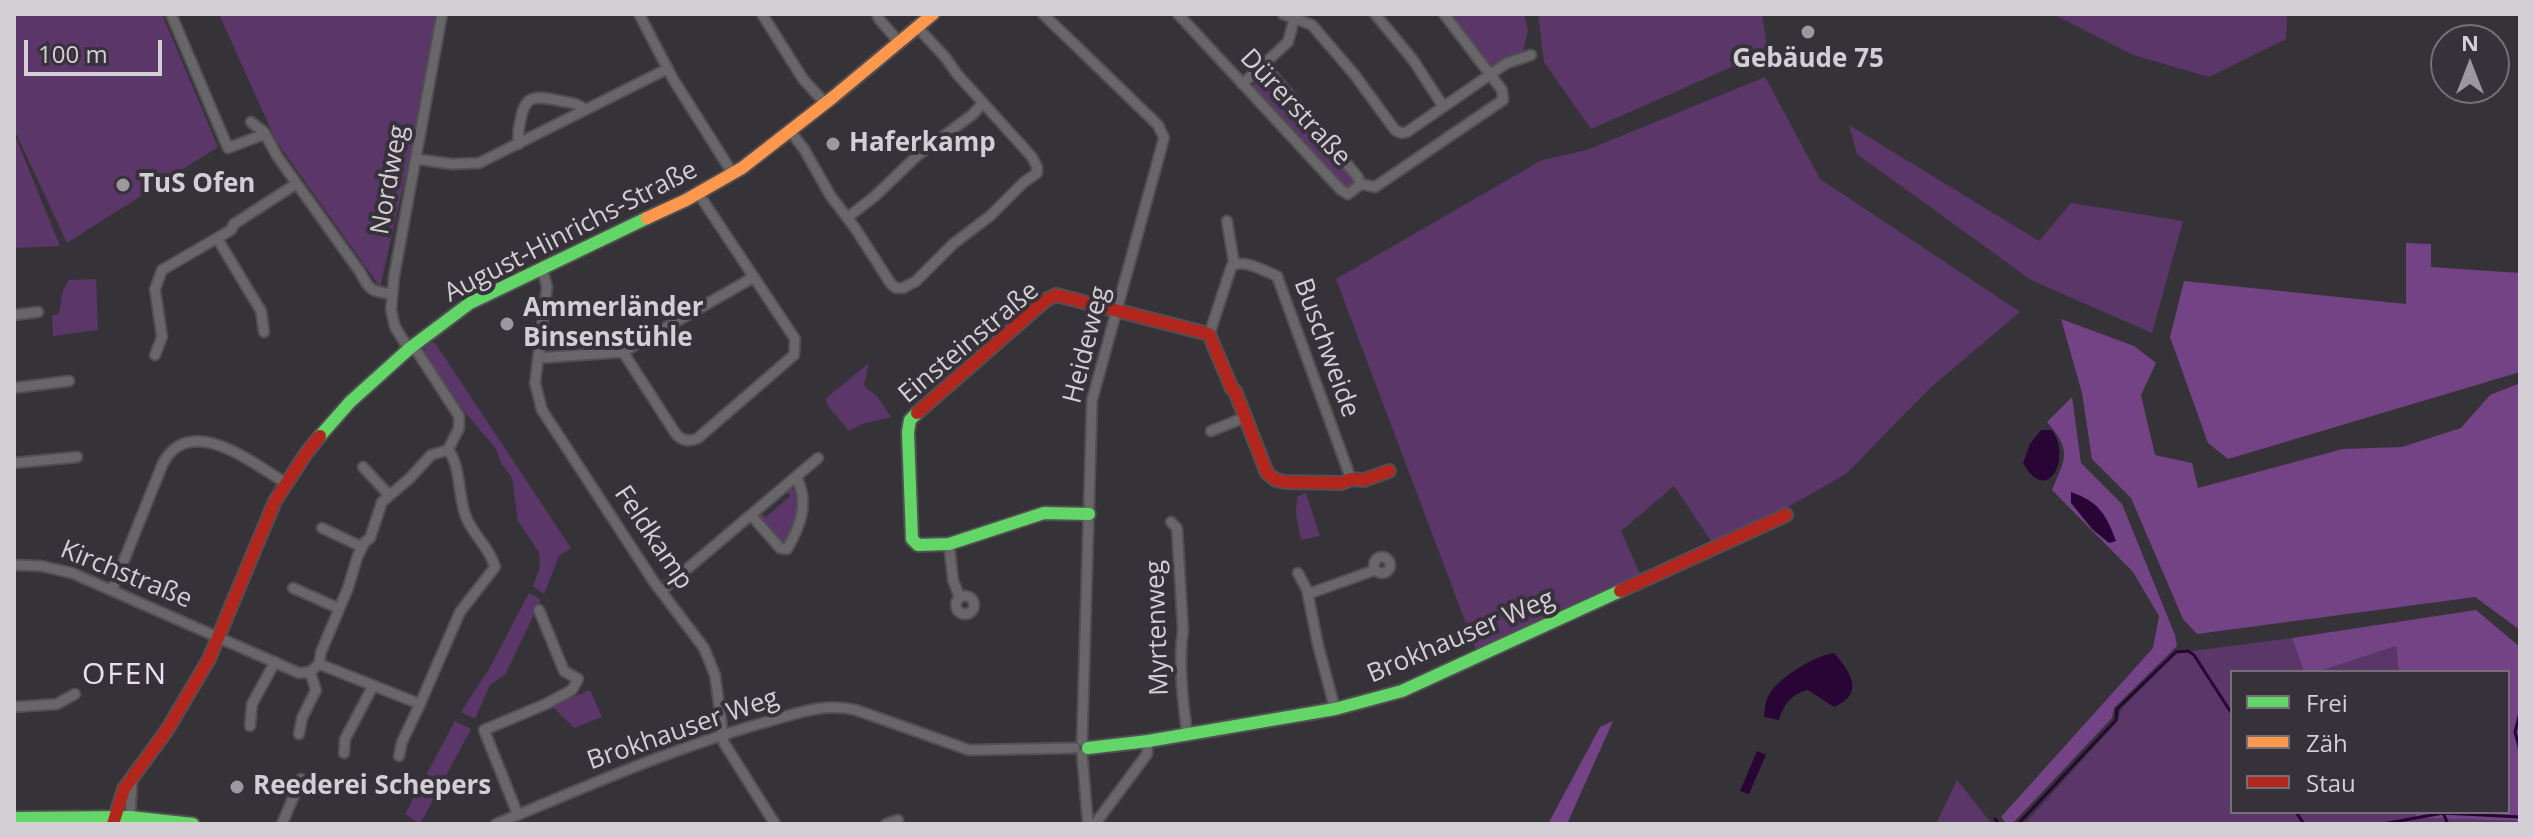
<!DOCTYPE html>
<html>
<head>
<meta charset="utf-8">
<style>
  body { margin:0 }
  #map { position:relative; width:2534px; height:838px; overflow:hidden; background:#363338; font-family:"Open Sans",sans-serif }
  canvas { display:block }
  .frame { position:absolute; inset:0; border:16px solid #d3cfd5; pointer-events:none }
  .legend { position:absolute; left:2230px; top:670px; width:280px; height:144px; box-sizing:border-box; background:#37313a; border:2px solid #757078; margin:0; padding:10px 14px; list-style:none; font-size:24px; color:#d3cfd5 }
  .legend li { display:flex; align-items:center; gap:16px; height:40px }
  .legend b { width:40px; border:2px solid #757078 }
  .north { position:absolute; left:2430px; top:24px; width:80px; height:80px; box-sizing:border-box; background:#37313a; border:2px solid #757078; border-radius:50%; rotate:0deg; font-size:22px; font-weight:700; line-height:32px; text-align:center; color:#d3cfd5 }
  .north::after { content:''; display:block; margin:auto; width:28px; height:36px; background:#9c989e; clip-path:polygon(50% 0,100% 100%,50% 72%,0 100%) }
  .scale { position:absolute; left:24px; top:40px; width:138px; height:36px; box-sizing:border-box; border:4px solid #d3cfd5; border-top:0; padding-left:10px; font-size:24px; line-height:28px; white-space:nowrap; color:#d3cfd5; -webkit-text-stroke:6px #37313a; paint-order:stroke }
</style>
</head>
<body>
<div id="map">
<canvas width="2534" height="838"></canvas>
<div class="frame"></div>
<ul class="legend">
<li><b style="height:10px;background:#63d668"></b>Frei</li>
<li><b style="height:10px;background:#ff974d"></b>Zäh</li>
<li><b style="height:10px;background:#b3261e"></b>Stau</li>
</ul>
<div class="north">N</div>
<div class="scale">100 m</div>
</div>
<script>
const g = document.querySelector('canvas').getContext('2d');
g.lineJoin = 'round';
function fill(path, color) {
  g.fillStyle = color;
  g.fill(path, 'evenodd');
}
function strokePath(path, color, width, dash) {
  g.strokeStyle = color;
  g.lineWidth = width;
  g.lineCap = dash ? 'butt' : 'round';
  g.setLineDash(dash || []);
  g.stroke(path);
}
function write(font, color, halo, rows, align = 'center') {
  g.font = font + ' "Open Sans",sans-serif';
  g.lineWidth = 8;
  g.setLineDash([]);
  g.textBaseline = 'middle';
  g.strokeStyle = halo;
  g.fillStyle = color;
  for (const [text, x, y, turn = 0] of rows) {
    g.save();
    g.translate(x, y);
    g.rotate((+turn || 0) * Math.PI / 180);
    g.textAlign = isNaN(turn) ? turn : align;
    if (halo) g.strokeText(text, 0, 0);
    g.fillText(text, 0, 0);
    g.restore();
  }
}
const green = new Path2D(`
  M14,14H162L218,147L67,243L14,129Z
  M219,14H443L380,287L276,141Z
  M1449,14H1524L1528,30L1523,52L1490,66Z
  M1538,14H1762L1768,51L1591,129L1544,62Z
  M2053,14H2287L2286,39L2209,77L2133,55Z
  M1268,72L1355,178L1351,186L1346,187L1339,182L1251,87Z
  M1765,77L1820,179L2020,312L1930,388L1846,474L1781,511L1712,542L1674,486L1621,531L1641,576L1476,650L1336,279L1542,160L1587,150Z
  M1849,125L2039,241L2071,203L2183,221L2152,333L2031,280L1857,154Z
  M14,133L60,246L14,248Z
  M96,279L98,330L53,336L52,316L59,313L63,290L69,280Z
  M429,342L435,343L571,548L559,556L544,594L533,586L540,567L539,552L518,521L512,478L501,463L496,449L464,411L424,354L425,346Z
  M869,363L864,384L867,389L876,395L891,417L862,424L849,431L829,407L825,399Z
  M790,487L798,492V521L786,544H783L758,518V514L761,512L766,517L790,496L786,490Z
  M1306,493L1320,536L1301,540L1296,514L1297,497Z
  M529,593L541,600L505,675L490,685L475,719L461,712L489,669Z
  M2292,638L2304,672H2232V812H2415L2416,818L2520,821V824H2024L2118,721L2121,709L2177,653Z
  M2396,646L2399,672H2317Z
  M590,690L602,717L574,728L552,706Z
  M455,721L471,729L420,824L405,814Z
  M1957,780L1992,824H1936Z`);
const forest = new Path2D(`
  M2406,243L2431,244V267L2520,273V372L2228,459L2208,443L2170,337L2184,281L2406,304Z
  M2061,319L2134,346L2156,363L2141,395L2155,455L2192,463L2198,488L2343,449L2402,447L2461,428L2490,395L2520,383V630L2475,597L2197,634L2183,619L2131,498L2092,459L2082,393Z
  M2072,397L2081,463L2122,504L2175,635L2177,646L2114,708L2112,718L2012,824H2007L2001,817L2153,648L2159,616L2133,572L2052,490C2066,457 2072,451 2047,422Z
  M2476,610L2520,647V821L2416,818L2415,812H2508V672H2399L2396,646L2317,672H2304L2292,638Z
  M1613,721L1567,824H1548L1600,727Z`);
const water = new Path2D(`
  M2041,430H2052C2073,460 2046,506 2023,463L2030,444Z
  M2071,492C2099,502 2106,514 2116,541L2109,543L2092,529L2071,503Z
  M1834,653C1851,672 1865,694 1834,707L1808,690C1791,694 1784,704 1779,720L1764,717C1765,708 1765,700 1770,693C1780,677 1816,655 1834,653Z
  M1757,751L1766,755L1749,794L1740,791Z`);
const stream = new Path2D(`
  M2520,712L2515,732L2520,750
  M2296,812L2304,824
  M2443,813L2448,824
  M1995,819L1999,824
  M2018,824L2116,720L2117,709L2176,652L2188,651L2194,655L2232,714
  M2383,824L2443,813L2520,817`);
const street = new Path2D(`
  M171,14L228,148L265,134
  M639,14L673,79L733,174
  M762,14L803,79L825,103
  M877,14L879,19L899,42
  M1043,14L1158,125L1164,138L1092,400L1082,741
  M1178,14L1341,190L1348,194L1361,184L1375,187L1503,100L1502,90L1444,14
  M1283,14L1312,25L1354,74L1395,130L1401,133L1407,132L1507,63L1531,55
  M1375,14L1413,60L1443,106
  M1263,64L1357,176L1361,184
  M1242,84L1288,42L1295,16
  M251,122L264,132L277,156L360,272C370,291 371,291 392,294
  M790,131L804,149L830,195L855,228L891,284L896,288H903L916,281L953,244L990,216L1023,183L1037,173V167L1032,157L957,74L945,57L918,28
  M519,144C517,135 519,127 521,118C525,92 541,97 561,101C571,103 578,103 585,110
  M416,159L452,164L479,163L667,69
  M847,218L875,196L918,155L972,115L983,103
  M1227,221L1234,263
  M217,238L261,311L264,332
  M542,268L547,287L535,383L542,410L654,582L704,648L715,675L724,743L775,824
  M14,315L38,312
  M1207,333L1211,329L1232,265C1247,260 1262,270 1277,276L1351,479
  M623,352L676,434C682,441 690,442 698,438L794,355L795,339L698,193
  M155,355L162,337L155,289L162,270L231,230L234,224L296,184
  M538,358L623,352L754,277
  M14,388L69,381
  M1211,431L1246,417
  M14,463L77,457
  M363,467L389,495
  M751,515L780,548L787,549C800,527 810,502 796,477
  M1171,522L1177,528L1183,630C1178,662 1183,702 1187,733
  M322,528L362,547
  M949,544L953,580L960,598
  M1374 565a8 8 0 1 1 16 0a8 8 0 1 1-16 0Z
  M14,565L41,566L72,573L299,673L310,672L319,664L321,652L348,588L357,558L364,543L370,538L382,502L410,478L431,455L448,450L459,428V416L418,353L405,343L395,327L391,310L394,277L442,14
  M1298,573L1307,590L1318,645L1335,709
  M293,588L338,608
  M112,590L163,463C191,412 253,464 286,483
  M661,591L818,458
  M1308,594L1375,570
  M956 605a9 9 0 1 1 18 0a9 9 0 1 1-18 0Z
  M319,664L420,704L460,612L495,567C490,548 473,535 466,517C458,498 461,465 448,450
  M14,707L57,704L75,694
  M250,726L252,704L275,662
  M299,734L302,718L316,690L310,672
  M344,753L345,739L373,686
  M1082,754L1088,824
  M399,756L402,742L420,704
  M518,815L484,730L546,704L572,690L578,679L564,671L539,610
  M130,817L132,780
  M282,824L301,779
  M496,824C585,787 673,748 766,722C795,714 825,702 856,710L969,750L1075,748
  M886,824L898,820
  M1095,824L1147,754L1148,741`);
const fast = new Path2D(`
  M917,413L910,420L908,432L912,539L918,545L949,544L1044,513L1089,514
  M320,436L350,402L410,348L470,303L647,218
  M1088,748L1148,741L1335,709L1402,691L1620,591
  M14,818L130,817L193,824`);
const slow = new Path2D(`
  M647,218L686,200L742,168L832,98L933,14`);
const jam = new Path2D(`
  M917,413L1046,300L1056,295L1209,334L1232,389L1235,391L1267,473L1276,480L1285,482L1342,483L1351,479L1364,480L1389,471
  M1620,591L1786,515
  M113,824L124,789L167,730L209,659L275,501L307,452L320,436`);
const markers = [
  [1808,32,8,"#9c989e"],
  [833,144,8,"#9c989e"],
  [123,185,8,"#9c989e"],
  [507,324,8,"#9c989e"],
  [237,787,8,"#9c989e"]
];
const poiNames = [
  ["Gebäude 75",1808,60,"center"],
  ["Haferkamp",849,144],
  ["TuS Ofen",139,185],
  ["Ammerländer",523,309],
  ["Binsenstühle",523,339],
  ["Reederei Schepers",253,787]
];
const streetNames = [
  ["Dürerstraße",1295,108,47],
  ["Nordweg",390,180,-80],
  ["August-Hinrichs-Straße",571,232,-27],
  ["Einsteinstraße",969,343,-40],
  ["Heideweg",1087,345,-76],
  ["Buschweide",1326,348,70],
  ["Feldkamp",653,538,56],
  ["Kirchstraße",126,575,22],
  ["Myrtenweg",1158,628,-92],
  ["Brokhauser Weg",1461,637,-23],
  ["Brokhauser Weg",683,730,-19]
];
const quarterNames = [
  ["OFEN",125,675]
];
fill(green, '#5b3669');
fill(forest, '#734385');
fill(water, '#290536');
strokePath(stream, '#290536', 3);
strokePath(street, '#524f53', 13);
strokePath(fast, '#524f53', 16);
strokePath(slow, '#524f53', 16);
strokePath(jam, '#524f53', 16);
strokePath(street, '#69666a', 9);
strokePath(fast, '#63d668', 12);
strokePath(slow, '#ff974d', 12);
strokePath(jam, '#b3261e', 12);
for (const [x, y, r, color] of markers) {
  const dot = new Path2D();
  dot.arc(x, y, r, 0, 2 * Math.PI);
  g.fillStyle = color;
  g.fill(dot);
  strokePath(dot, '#37313a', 3);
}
write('bold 26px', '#d3cfd5', '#37313a', poiNames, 'left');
write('26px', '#d3cfd5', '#37313a', streetNames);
g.letterSpacing = '2px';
write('30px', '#e8e0ec', '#37313a', quarterNames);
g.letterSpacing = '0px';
</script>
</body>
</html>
